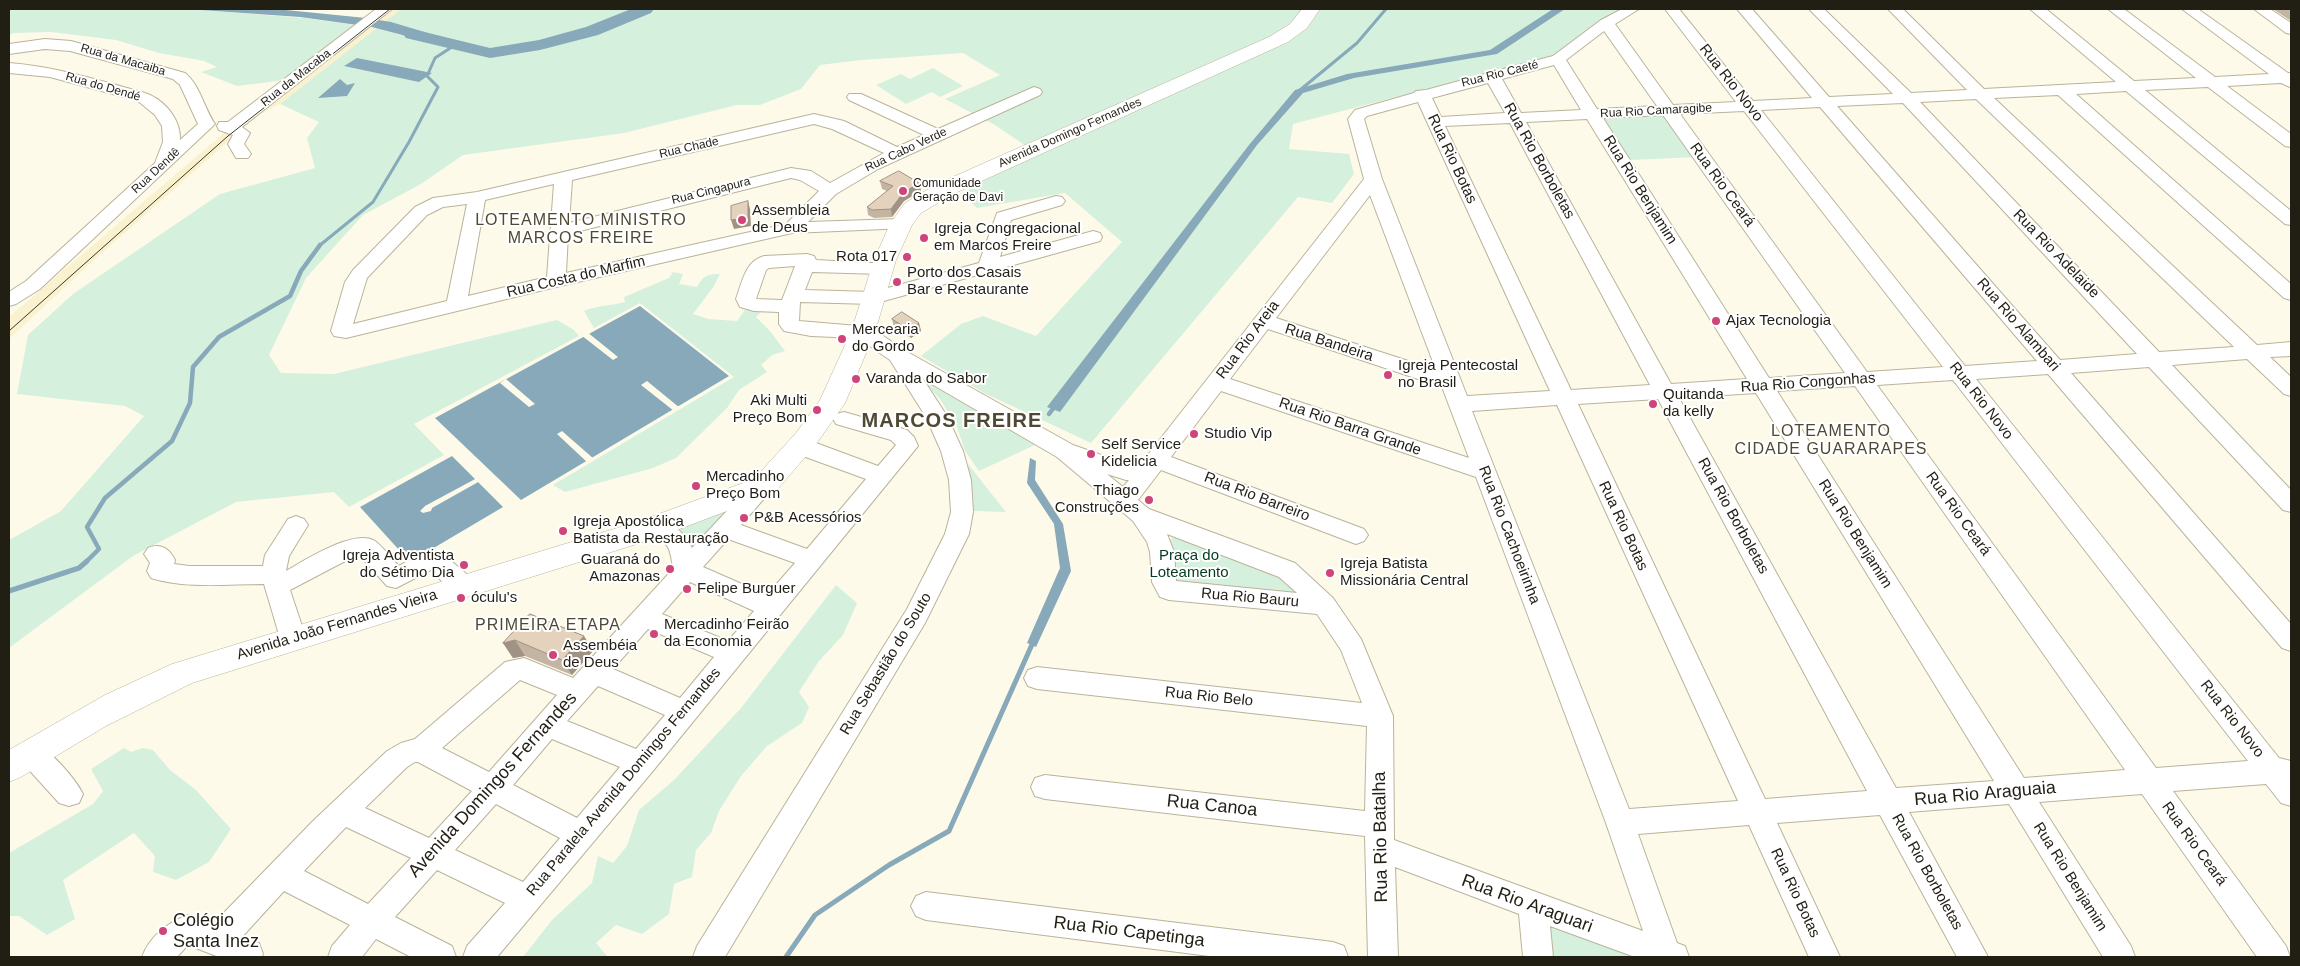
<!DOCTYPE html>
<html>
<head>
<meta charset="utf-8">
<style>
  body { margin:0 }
  #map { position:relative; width:2300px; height:966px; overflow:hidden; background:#fefaea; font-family:Arial,sans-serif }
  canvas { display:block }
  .frame { position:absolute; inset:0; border:10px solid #211e14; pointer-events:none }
</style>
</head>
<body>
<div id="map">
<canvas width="2300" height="966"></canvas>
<div class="frame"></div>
</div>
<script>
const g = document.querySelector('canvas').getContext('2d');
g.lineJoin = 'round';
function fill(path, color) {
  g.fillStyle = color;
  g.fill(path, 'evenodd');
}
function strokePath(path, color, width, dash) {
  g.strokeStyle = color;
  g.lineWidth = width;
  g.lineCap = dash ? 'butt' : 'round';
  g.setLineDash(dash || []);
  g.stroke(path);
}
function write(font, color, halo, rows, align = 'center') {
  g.font = font + ' Arial,sans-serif';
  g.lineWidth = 4;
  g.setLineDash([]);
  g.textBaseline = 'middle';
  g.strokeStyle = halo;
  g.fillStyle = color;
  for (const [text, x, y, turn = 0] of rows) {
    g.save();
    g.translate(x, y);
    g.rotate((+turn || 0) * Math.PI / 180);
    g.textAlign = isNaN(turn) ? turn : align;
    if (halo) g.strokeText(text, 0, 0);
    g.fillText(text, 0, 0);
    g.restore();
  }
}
const built = new Path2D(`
  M387,9H401L280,104L258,115L95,259L9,339V317L225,132Z`);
const green = new Path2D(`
  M9,9H190L304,18L356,25L294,74L278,81L237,86L201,72L217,67L204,61L159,53L116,40L51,32L13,33L9,36Z
  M401,9H1619L1552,56L1293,124L1289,149L1349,154L1354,174L1332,203L1298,197L1091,443L984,393L921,356L961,324L983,316L1036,336L1122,242L1065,193L977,208L962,194L1029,148L995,125L945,99L1000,75L963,53L862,60L820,65L801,89L760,105H737L624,133L463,155L421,184L363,215L306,278L269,355L281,373L334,374L557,320L574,330L579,336L414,424L444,455L349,507L334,492L236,502L133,556L9,648V540L61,511L144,416L125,406L17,394L28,335L73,294L220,194L315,168L307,138L319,122L280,104Z
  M933,68L963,86L940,97L932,92L906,104L876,85L901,74L910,79Z
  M1668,112L1699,157L1630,160L1602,115Z
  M673,272L683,274L679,284L697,287C703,276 707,274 720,274L714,286L693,314L708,319L737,321L747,307L765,308L756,317L770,331L785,351L772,355L761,365L767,372L739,390L727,408L676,458L653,468L565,492L553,485L734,377L640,303L594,328L584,311C598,305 611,306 625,302L624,297L669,278Z
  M907,365L1035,445L979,471L965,451L957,427L940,399Z
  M968,464L1006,512L973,511Z
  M736,500L688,562L672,526Z
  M1173,538H1181L1272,573L1297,589V595L1169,586L1168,540Z
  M836,585L857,603L843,635L819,661L799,692L809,707L802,723L767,746L741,776L719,811L711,833L696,850L692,877L674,884L669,914L642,934L616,925L596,943L608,957H523L552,920L592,883L598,856L613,863L627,846L639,810L674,780L741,708Z
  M124,748L131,752L143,748L153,750L170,770L196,790L231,829L209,862L176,880L153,872L155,856L134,833L63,880L75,919L47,935L19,916H9V853L93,804L103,791L91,769Z
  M1533,906L1666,954L1674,957H1538Z`);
const water = new Path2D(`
  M187,9H276L366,18L391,22L451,40L441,45L372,27L300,17Z
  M1553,9H1565L1497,54L1354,78L1303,93L1257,145L1060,412L1047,407L1249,145L1295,90L1347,74L1490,50Z
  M357,58L432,73L419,82L344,66Z
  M340,79L347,85L355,83L347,96L318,98Z
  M640,306L729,376L521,500L435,418Z
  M452,456L503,507L410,562L360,507Z
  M1030,458L1036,461L1035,480L1063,524L1071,571L1036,647L1027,643L1060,568L1054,524L1027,483Z`);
const pier = new Path2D(`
  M587,332L618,357L613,360L581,335Z
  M506,379L535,404L529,407L500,383Z
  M647,381L680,408L674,411L641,385Z
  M562,431L594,459L588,463L557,434Z
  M477,478L480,481L432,508L431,511L423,513L420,511L425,506Z`);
const streamFar2 = new Path2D(`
  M1300,90L1357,43L1386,9
  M319,246L373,202L409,142L438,87L427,76L435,58L455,45`);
const streamFar1 = new Path2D(`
  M1049,414L1055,406
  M86,562L99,549L87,527L105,498L172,441L190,403L193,367L219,337L290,296L301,271L320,245`);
const stream = new Path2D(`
  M9,591L79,568L87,561
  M786,957L815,915L889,865L949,831L1034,640`);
const river = new Path2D(`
  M631,9H654L651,13L598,35L540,50L490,58L406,38L403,34L406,30L412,29L490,48L539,40L586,27Z`);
const minor = new Path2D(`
  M376,9H392L242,127L250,133L244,144L251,154L248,158H236L228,144L233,135L219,130L217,126L219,122H228Z
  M1622,9H1639L1615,24L1673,105L1736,102L1665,9H1679L1753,101L1812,98L1737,9H1752L1829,97L1893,94L1809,9H1824L1911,93L1967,90L1888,9H1903L1984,89L2116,82L2030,9H2046L2134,81L2196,78L2108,9H2124L2215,77L2269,74L2182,9H2198L2288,73H2291L2290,87L2281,83L2227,86L2291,134V147L2285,146L2208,87L2145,90L2291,211V225L2285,224L2126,91L2076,94L2291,284V300L2284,298L2058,95L1994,98L2257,345L2291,342V356L2270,357L2291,377V396L2284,394L2247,359L2172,365L2291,490V512L2283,510L2149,367L2071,373L2291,624V651L2282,648L2048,374L1976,379L2279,758L2291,761V806L2281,803L2266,784L2173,791L2286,946L2290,957H2257L2142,794L2039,802L2131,946L2135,957H2103L2009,804L1909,812L1988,957H1957L1880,815L1777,823L1840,957H1809L1749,825L1638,834L1677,943L1685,946L1689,957H1635L1550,926L1553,957H1523L1519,914L1395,867L1398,957H1368L1365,836L1045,799L1035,796L1031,787L1035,778L1045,775L1365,811L1367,726L1037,689L1028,686L1024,678L1028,670L1037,667L1362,703L1341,650L1317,614L1169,600L1160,597L1152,582L1150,552L1147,542L1133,521L1057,457L923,379L947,416L963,451L971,480L973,512L969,534L925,623L725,957H693L697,946L907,609L945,534L951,512L949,480L941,451L926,417L890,360L858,338L811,336L784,331L779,324V312L754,311L740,307L736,299C742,283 745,261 764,256L807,254L814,256L816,260L890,264L892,268L890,272L883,274L812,272L805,290L873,292L979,263L997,213L1056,196L1062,197L1065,201L1062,205L1011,220L1000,257L1093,231L1100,233L1102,237L1100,241L873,304L800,302L799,321L870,327L904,350L1073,445L1127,464L1143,461L1364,179L1348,119L1355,110L1414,93L1416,91L1426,90L1485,74L1486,72L1496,71L1553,56L1601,20ZM1604,31L1657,106L1597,109L1566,60ZM1554,65L1581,110L1521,113L1502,79ZM1488,83L1505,113L1441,117L1432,98ZM1976,99L2234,347L2159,352L1920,102ZM1418,102L1427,122L1550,391L1467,396L1382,179L1364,119L1367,116ZM1903,103L2137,354L2060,360L1837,106ZM1820,107L2037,361L1965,366L1761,110ZM1744,111L1943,367L1867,372L1680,114ZM1663,115L1845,373L1769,378L1603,118ZM1587,119L1747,379L1671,384L1526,122ZM1510,123L1650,385L1571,390L1445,126ZM1370,195L1436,370L1276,318ZM795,266L782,300L756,299L766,270L769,268ZM1268,329L1442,387L1469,458L1230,379ZM1953,380L2248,761L2156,768L1877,385ZM1855,386L2125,770L2024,778L1777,391ZM1221,391L1476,477L1606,823L1643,931L1394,840L1393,716L1361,639L1333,598L1295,563L1149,509L1138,500L1161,470L1348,541L1356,544L1364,541L1368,535L1364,529L1171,457ZM1756,393L1994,781L1896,788L1679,398ZM1658,399L1867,791L1765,799L1578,404ZM1557,405L1738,801L1629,809L1472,411ZM1107,474L1126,480H1129L1123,487ZM1167,534L1279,577L1297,593L1176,581L1174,552Z
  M2254,9H2270L2291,23V34L2286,33Z
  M45,39L71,41L185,73C200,85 204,108 215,124L40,289L16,304L9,306V292L26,281L155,163L163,142L162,126L155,115L138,101L50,77L9,73V63C47,66 76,74 113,84C125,88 139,90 150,95C167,103 181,121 180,140L198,124L180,85L173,79L70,51L45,49L9,54V44Z
  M1034,87L1040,89L1042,92L1040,95L878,169L836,194L808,222L901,219L907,220L910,224L907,228L792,233L556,287L346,338L334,336L331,331L345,282L353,270L415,207L433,198L477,192L814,114L844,121L897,147L924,135L849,100L847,97L849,94H861L938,129ZM814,124L832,129L884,153L830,183L811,171L791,168L569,223L572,180ZM791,178L800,180L819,191L786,224L566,273L568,234ZM554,184L547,277L468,296L485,200ZM467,204L447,301L353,324L367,278L427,215L443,207Z
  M844,412L907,430L914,437L918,446L652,772L497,957H463L467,946L505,903L437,870L395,917L452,946L456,957H411L376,939L362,957H328L332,946L350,925L284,891L242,937L259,943L263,954L262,957H219L188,945L177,957H142C150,936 167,923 188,915L212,925L313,821L387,751L401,743L415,739L505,662L524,658L573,678L673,569C669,534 663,544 638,536L634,530L638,524C661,516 682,526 692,548L756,480L764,478L772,480L775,486L741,525L807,549L866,479L792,452L789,446L792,440L800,438L808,440L878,466L896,445L891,440L836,424L833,419L836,414ZM728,539L795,563L767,595L703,567ZM690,582L754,611L728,641L662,614ZM648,629L714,657L680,698L613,669ZM520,680L557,695L489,772L442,748ZM598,686L665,715L636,749L567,721ZM552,739L620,767L577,818L513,785ZM415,762H418L472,791L429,838L365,808L407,767ZM496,804L560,838L523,882L455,850ZM346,827L411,858L368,904L304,871Z
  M296,516L304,519L308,525L289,556L286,571C304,561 354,528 375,541C383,547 391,558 399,566C428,550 430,541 457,566C464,572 472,577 476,586L473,593C455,599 443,582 431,570L396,588L387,586L361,557L351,558L290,590L306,638L302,645L293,648L284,645L280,638L264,584C227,584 186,589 151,578L147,571L150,563L144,554L148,548C160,543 169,548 175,560L174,564L189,566H263L265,555L288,519Z
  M31,741C48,747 75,778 83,794L79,803L69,806L59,803L21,761L17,753L21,745Z
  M926,892L1333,942L1344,946L1348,957H1217L926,920L916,916L911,906L916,896Z`);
const major = new Path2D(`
  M1302,9H1320L1307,28L1288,42L953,194L921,213L912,225L896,260L875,332L845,403L814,447L774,493L656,538L192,683L106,726L21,777L9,782V750L105,695L172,664L637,522L754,479L796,433L820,400L851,332L874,260L890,224L905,203L937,184L1269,37L1290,24Z`);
const tram = new Path2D(`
  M9,331L228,136L390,9`);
const wall = new Path2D(`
  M2273,9H2291V21Z
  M880,181L919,183L921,191L904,201L892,217L874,218L868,215L867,207L887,191L882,189Z
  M892,319L919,323L921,331L911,338L894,328Z
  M530,614L584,636L593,651L572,675L525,656L513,658L503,643Z`);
const shadedWall = new Path2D(`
  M919,183L921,191L904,201L892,217L891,209L903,193Z
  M748,201L750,209L751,226L734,229L731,220Z
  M919,323L921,331L911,338L909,330Z
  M584,636L593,651L572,675L562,660Z
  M515,640L525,656L513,658L503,643Z`);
const building = new Path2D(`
  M899,171L919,183L903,193L891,209L872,210L867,207L893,186L880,181Z
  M748,201V218L731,220V206Z
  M902,312L919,323L909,330L892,319Z
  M530,614L584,636L562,660L515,640L503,643Z`);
const markers = [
  [903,191,5,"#cf4479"],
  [742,220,5,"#cf4479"],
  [924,238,5,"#cf4479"],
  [907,257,5,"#cf4479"],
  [897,282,5,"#cf4479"],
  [1716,321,5,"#cf4479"],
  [842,339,5,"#cf4479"],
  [1388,375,5,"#cf4479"],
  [856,379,5,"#cf4479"],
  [1653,404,5,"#cf4479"],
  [817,410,5,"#cf4479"],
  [1194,434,5,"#cf4479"],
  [1091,454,5,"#cf4479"],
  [696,486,5,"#cf4479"],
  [1149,500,5,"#cf4479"],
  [744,518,5,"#cf4479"],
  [563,531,5,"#cf4479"],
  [464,565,5,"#cf4479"],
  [670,569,5,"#cf4479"],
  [1330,573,5,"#cf4479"],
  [687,589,5,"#cf4479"],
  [461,598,5,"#cf4479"],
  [654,634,5,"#cf4479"],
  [553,655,5,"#cf4479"],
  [163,931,5,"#cf4479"]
];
const farStreetnames = [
  ["Rua da Macaiba",123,60,16],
  ["Rua Rio Caeté",1500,74,-14],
  ["Rua da Macaba",296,78,-38],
  ["Rua do Dendé",103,87,16],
  ["Rua Rio Camaragibe",1656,111,-3],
  ["Avenida Domingo Fernandes",1070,133,-24],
  ["Rua Chade",689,148,-13],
  ["Rua Cabo Verde",906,150,-25],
  ["Rua Dendê",156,171,-43],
  ["Rua Cingapura",711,191,-14]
];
const farPoinames = [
  ["Comunidade",913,184],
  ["Geração de Davi",913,198]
];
const streetNames = [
  ["Rua Rio Novo",1731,83,52],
  ["Rua Rio Botas",1452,159,65],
  ["Rua Rio Borboletas",1539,161,61],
  ["Rua Rio Ceará",1722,185,54],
  ["Rua Rio Benjamim",1640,190,58],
  ["Rua Rio Adelaide",2056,254,46],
  ["Rua Costa do Marfim",576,277,-13],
  ["Rua Rio Alambari",2018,325,49],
  ["Rua Rio Areia",1248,340,-53],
  ["Rua Bandeira",1329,343,18],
  ["Rua Rio Congonhas",1808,383,-4],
  ["Rua Rio Novo",1981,401,52],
  ["Rua Rio Barra Grande",1350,427,19],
  ["Rua Rio Barreiro",1257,497,21],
  ["Rua Rio Ceará",1958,514,54],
  ["Rua Rio Borboletas",1733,516,61],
  ["Rua Rio Botas",1623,526,65],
  ["Rua Rio Benjamim",1855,534,58],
  ["Rua Rio Cachoeirinha",1509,535,69],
  ["Rua Rio Bauru",1250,598,5],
  ["Avenida João Fernandes Vieira",337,625,-17],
  ["Rua Sebastião do Souto",886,664,-59],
  ["Rua Rio Belo",1209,697,6],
  ["Rua Rio Novo",2232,719,52],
  ["Rua Paralela Avenida Domingos Fernandes",624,782,-50],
  ["Rua Rio Ceará",2194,844,54],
  ["Rua Rio Borboletas",1927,872,61],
  ["Rua Rio Benjamim",2070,877,58],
  ["Rua Rio Botas",1795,893,65]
];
const poiNames = [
  ["Assembleia",752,211],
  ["de Deus",752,228],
  ["Igreja Congregacional",934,229],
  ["em Marcos Freire",934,246],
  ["Rota 017",897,257,"right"],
  ["Porto dos Casais",907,273],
  ["Bar e Restaurante",907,290],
  ["Ajax Tecnologia",1726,321],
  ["Mercearia",852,330],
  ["do Gordo",852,347],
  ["Igreja Pentecostal",1398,366],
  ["no Brasil",1398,383],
  ["Varanda do Sabor",866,379],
  ["Quitanda",1663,395],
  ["da kelly",1663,412],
  ["Aki Multi",807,401,"right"],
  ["Preço Bom",807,418,"right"],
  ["Studio Vip",1204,434],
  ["Self Service",1101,445],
  ["Kidelicia",1101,462],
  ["Mercadinho",706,477],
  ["Preço Bom",706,494],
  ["Thiago",1139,491,"right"],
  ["Construções",1139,508,"right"],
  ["P&B Acessórios",754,518],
  ["Igreja Apostólica",573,522],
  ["Batista da Restauração",573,539],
  ["Igreja Adventista",454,556,"right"],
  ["do Sétimo Dia",454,573,"right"],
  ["Guaraná do",660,560,"right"],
  ["Amazonas",660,577,"right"],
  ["Igreja Batista",1340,564],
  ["Missionária Central",1340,581],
  ["Felipe Burguer",697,589],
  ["óculu's",471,598],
  ["Mercadinho Feirão",664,625],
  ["da Economia",664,642],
  ["Assembéia",563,646],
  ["de Deus",563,663]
];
const parkNames = [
  ["Praça do",1189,556],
  ["Loteamento",1189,573]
];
const neighbourhoodNames = [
  ["LOTEAMENTO MINISTRO",581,221],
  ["MARCOS FREIRE",581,239],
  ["LOTEAMENTO",1831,432],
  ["CIDADE GUARARAPES",1831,450],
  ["PRIMEIRA ETAPA",548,626]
];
const nearStreetnames = [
  ["Avenida Domingos Fernandes",493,785,-48],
  ["Rua Rio Araguaia",1985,794,-5],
  ["Rua Canoa",1212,806,6],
  ["Rua Rio Batalha",1381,837,-91],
  ["Rua Rio Araguari",1527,904,20],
  ["Rua Rio Capetinga",1129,932,7]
];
const nearPoinames = [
  ["Colégio",173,921],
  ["Santa Inez",173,942]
];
const districtNames = [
  ["MARCOS FREIRE",952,421]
];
fill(built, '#faf1ce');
fill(green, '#d6f0de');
fill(water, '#87a9b9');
fill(pier, '#fefaea');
strokePath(streamFar2, '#87a9b9', 3);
strokePath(streamFar1, '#87a9b9', 4.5);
strokePath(stream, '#87a9b9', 5);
fill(river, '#87a9b9');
strokePath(minor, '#bab39a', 2);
strokePath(major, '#bab39a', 1);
fill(minor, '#fff');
fill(major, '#fff');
strokePath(tram, '#3b382d', 1);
fill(wall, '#c4b5a2');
fill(shadedWall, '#a09384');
fill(building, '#e4d2bc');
strokePath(building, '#a09384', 1);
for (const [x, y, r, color] of markers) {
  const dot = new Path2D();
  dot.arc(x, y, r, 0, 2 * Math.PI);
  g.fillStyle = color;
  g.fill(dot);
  strokePath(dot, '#fff', 2);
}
write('12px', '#211e14', '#fff', farStreetnames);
write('12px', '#211e14', '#fff', farPoinames, 'left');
write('15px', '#211e14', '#fff', streetNames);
write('15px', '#211e14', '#fff', poiNames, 'left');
write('15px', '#033a1f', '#fff', parkNames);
g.letterSpacing = '1px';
write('16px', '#4f4933', '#fff', neighbourhoodNames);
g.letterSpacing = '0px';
write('18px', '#211e14', '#fff', nearStreetnames);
write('18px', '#211e14', '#fff', nearPoinames, 'left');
g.letterSpacing = '1px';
write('bold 20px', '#4f4933', '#fff', districtNames);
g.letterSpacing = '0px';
</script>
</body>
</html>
